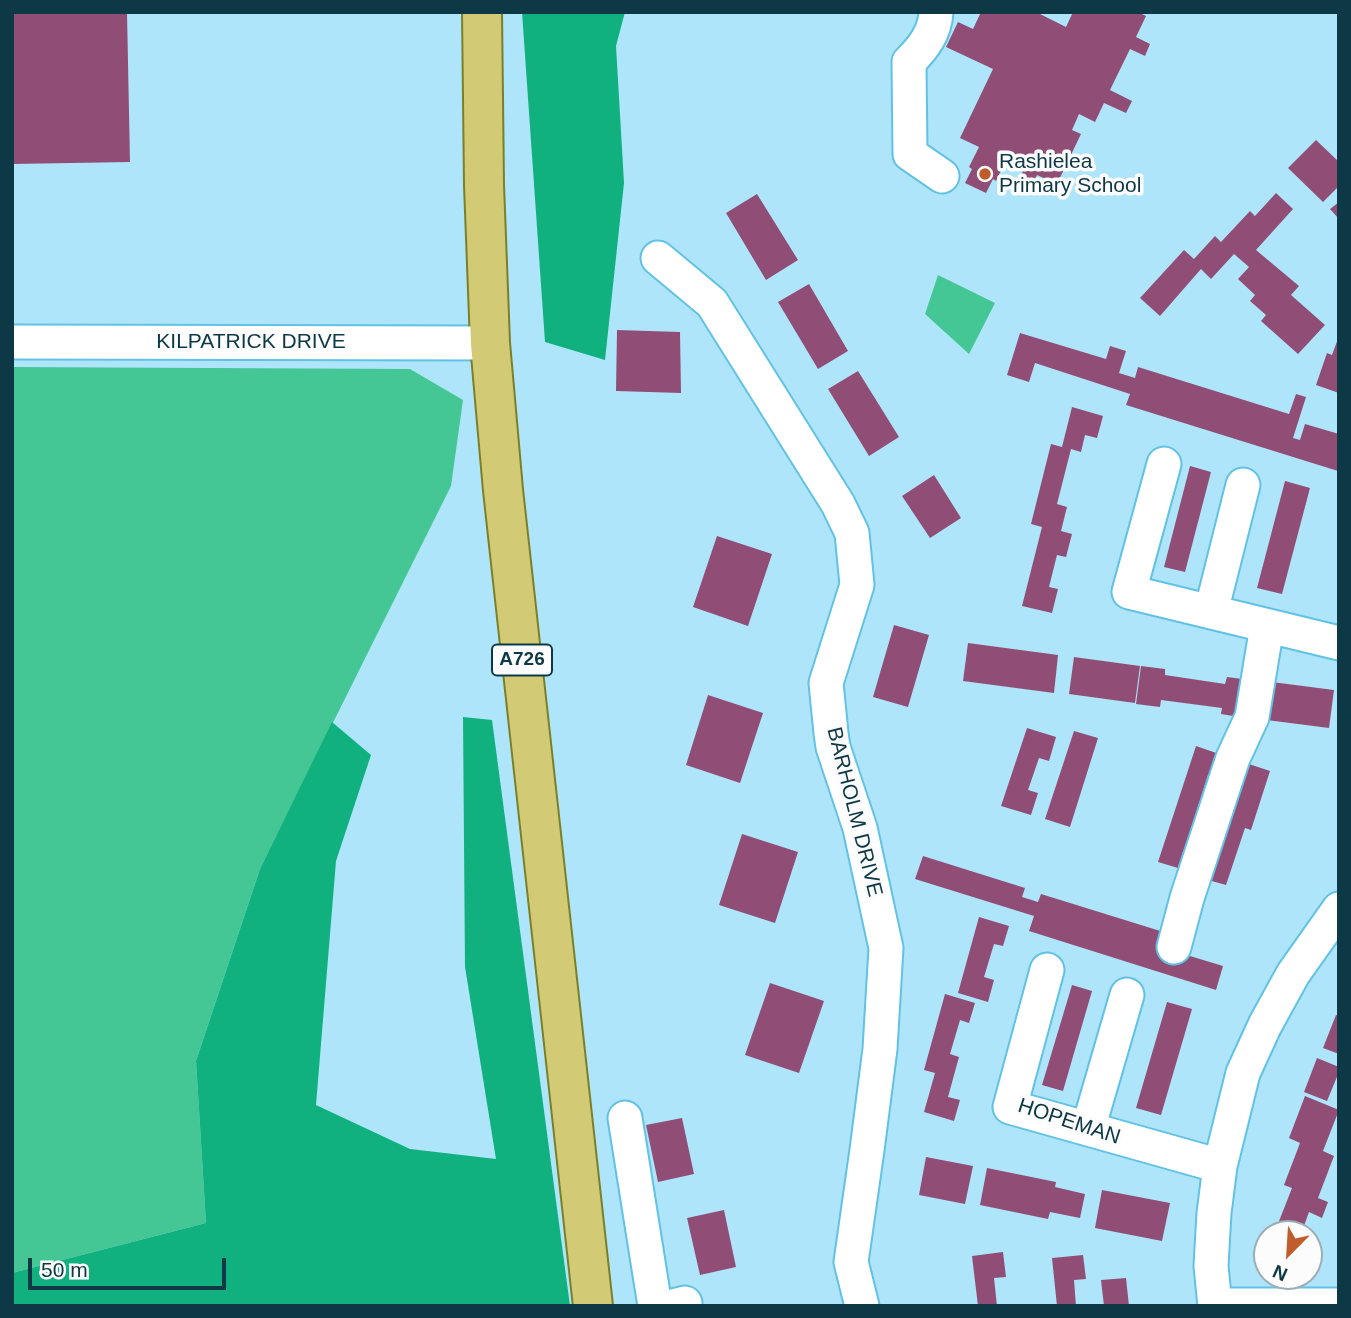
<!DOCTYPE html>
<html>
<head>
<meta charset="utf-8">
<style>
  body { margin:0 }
  #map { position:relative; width:1351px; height:1318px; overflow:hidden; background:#afe5fa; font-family:Helvetica,sans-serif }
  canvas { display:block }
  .frame { position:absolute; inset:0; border:14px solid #0d3846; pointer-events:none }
  .north { position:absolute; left:1253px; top:1220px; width:70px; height:70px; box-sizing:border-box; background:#fcfcfc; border:2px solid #9caeb3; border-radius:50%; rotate:204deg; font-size:19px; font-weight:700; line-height:28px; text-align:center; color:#0d3846 }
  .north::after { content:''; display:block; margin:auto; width:24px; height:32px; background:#c15c2c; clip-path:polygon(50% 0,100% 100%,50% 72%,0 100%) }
  .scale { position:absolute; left:28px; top:1258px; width:198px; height:32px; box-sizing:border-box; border:4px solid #0d3846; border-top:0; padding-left:9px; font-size:21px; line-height:24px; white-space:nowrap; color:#0d3846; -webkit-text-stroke:5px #fcfcfc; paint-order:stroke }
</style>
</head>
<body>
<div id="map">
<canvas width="1351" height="1318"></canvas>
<div class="frame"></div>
<div class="north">N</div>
<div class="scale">50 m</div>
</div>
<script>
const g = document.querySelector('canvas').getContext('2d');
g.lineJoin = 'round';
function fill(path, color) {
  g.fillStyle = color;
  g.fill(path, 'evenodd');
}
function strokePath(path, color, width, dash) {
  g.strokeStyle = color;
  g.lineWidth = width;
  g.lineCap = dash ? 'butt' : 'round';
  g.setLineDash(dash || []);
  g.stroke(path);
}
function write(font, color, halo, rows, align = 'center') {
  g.font = font + ' Helvetica,sans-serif';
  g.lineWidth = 7;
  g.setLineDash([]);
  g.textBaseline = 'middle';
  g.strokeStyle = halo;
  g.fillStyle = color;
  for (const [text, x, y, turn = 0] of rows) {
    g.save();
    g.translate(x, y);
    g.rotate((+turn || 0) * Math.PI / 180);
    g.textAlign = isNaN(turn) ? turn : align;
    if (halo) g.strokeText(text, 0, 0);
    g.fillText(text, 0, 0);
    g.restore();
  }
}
const green = new Path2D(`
  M938,275L995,303L969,354L925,314Z
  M12,367L410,369L463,400L451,486L260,869L196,1061L206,1223L12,1273Z`);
const forest = new Path2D(`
  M522,12H625L616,46L624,183L605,360L545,342Z
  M463,717L492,720L570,1306H12V1273L206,1223L196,1061L260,869L332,722L371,755L336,861L316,1105L410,1149L496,1159L465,967Z`);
const building = new Path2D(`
  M12,12H127L130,162L12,164Z
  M981,12H1036L1066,27L1073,12H1138L1146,16L1136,37L1150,44L1145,56L1130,49L1110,90L1132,101L1126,113L1104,103L1095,122L1079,114L1072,130L1081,134L1057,184L1037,175L1030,190L1017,184L1024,169L1006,160L996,181L993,179L986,193L965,183L972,169L969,167L979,147L960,138L993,69L946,47L958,22L973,29Z
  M1316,140L1339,162V186L1323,202L1288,168Z
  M1276,193L1293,209L1256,250L1299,286L1291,295L1325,325L1298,354L1261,321L1266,315L1250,301L1255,295L1238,279L1249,267L1234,254L1211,279L1201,269L1160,316L1140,298L1184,250L1194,259L1215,236L1221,242L1250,211L1255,216Z
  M757,194L798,260L766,280L726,213Z
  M1339,202V219L1330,209Z
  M809,284L848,351L818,369L778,302Z
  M617,330L680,332L681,393L616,391Z
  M1020,333L1106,359L1110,346L1126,351L1119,373L1135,378L1138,367L1289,414L1296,394L1306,397L1293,438L1300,440L1305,424L1339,434L1338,471L1126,405L1130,394L1035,363L1029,382L1007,375Z
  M1339,336V393L1316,385L1327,353L1332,355Z
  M858,371L899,437L869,456L828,389Z
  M1072,407L1103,416L1097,438L1085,435L1081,452L1071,449L1057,504L1067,507L1061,531L1072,534L1066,557L1057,555L1049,587L1058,589L1052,613L1022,606L1042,527L1031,524L1051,444L1062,447Z
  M1190,466L1211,472L1185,572L1164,567Z
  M934,475L961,518L930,538L902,496Z
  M1285,481L1310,488L1282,594L1257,588Z
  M717,536L772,554L748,626L693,607Z
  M894,625L929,635L908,707L873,697Z
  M968,643L1058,655L1054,693L963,681Z
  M1074,657L1140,666L1135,703L1069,694Z
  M1141,666L1165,669V675L1225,684L1227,677L1250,680L1245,718L1221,714L1222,708L1161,700L1160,707L1136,704Z
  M1264,681L1334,690L1329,728L1259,719Z
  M708,695L763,713L740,783L686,765Z
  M1027,728L1056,737L1049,761L1039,758L1028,790L1038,793L1031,815L1001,806Z
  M1074,731L1098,738L1070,827L1045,819Z
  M1196,746L1225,756L1218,778L1208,775L1198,807L1207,810L1193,855L1183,852L1178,868L1158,862Z
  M1249,764L1270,771L1251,830L1245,828L1226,885L1201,878L1220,820L1229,823Z
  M742,834L798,852L775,923L719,905Z
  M923,856L1025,888L1022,897L1038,902L1041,894L1170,934L1180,953L1223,966L1216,990L1029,931L1034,916L915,879Z
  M979,917L1009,926L1003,946L994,944L984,977L994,980L988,1002L958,993Z
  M770,983L824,1001L799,1073L745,1055Z
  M1072,985L1092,991L1063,1091L1042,1085Z
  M945,994L975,1003L969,1023L960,1020L950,1054L959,1057L948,1097L960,1100L954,1121L924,1112L935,1073L924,1070Z
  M1167,1002L1192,1009L1161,1115L1136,1108Z
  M1336,1015L1339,1016V1054L1323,1048Z
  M1317,1058L1339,1067V1072L1327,1101L1304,1092Z
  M1305,1096L1339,1110L1323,1151L1334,1156L1318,1198L1328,1202L1322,1218L1309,1212L1301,1234H1274L1292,1188L1284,1185L1300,1143L1289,1138Z
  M682,1118L694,1174L658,1182L646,1125Z
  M926,1157L973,1166L965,1204L919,1195Z
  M987,1168L1056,1182L1055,1187L1085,1194L1080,1218L1050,1212L1048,1219L980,1205Z
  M1102,1190L1170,1203L1162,1241L1095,1228Z
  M724,1210L736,1267L700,1275L687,1218Z
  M1003,1252L1006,1277L994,1278L997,1306H978L972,1256Z
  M1083,1255L1086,1279L1074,1280L1076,1306H1057L1052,1258Z
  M1126,1278L1129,1306H1104L1101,1280Z`);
const minor = new Path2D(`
  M936,12C935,33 923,48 909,62L910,154L942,176
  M658,258L712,303L838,504L852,533L857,585L826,683L831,733L833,747L860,828L886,948L880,1049L867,1150L851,1262L862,1306
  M12,342L490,343
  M1164,464L1129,592L1339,643
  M1211,612L1243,485
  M1174,947L1187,898L1233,758L1252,717L1267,626
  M1047,970L1010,1107L1220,1166
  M625,1118L655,1306
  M1088,1129L1127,995
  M1215,1305H1339
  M673,1306L685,1303
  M1215,1306L1211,1266L1214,1213L1220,1166L1243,1073L1265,1025L1293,974L1339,909`);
const major = new Path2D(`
  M482,12L484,185L490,343L503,490L593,1306`);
const markers = [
  [985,174,7,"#c15c2c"]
];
const shields = [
  [522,660,60]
];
const shieldNames = [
  ["A726",522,660]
];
const poiNames = [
  ["Rashielea",999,162],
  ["Primary School",999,186]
];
const streetNames = [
  ["KILPATRICK DRIVE",251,342],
  ["BARHOLM DRIVE",854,812,76],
  ["HOPEMAN",1069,1122,18]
];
fill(green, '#45c795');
fill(forest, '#10b17e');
fill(building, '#904e77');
strokePath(minor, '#61c2e4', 37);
strokePath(major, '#7a8029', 42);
strokePath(minor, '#fff', 33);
strokePath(major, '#d2ca75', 38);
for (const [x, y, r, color] of markers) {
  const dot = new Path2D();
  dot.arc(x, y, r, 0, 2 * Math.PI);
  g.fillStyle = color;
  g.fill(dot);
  strokePath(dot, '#fcfcfc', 2.5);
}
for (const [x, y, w] of shields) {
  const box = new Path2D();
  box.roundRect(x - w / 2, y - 15.5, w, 31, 5);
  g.fillStyle = '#fcfcfc';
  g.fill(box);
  strokePath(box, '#0d3846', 2);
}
write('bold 19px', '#0d3846', null, shieldNames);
write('21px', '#0d3846', '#fcfcfc', poiNames, 'left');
write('21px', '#0d3846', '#fcfcfc', streetNames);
</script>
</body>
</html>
